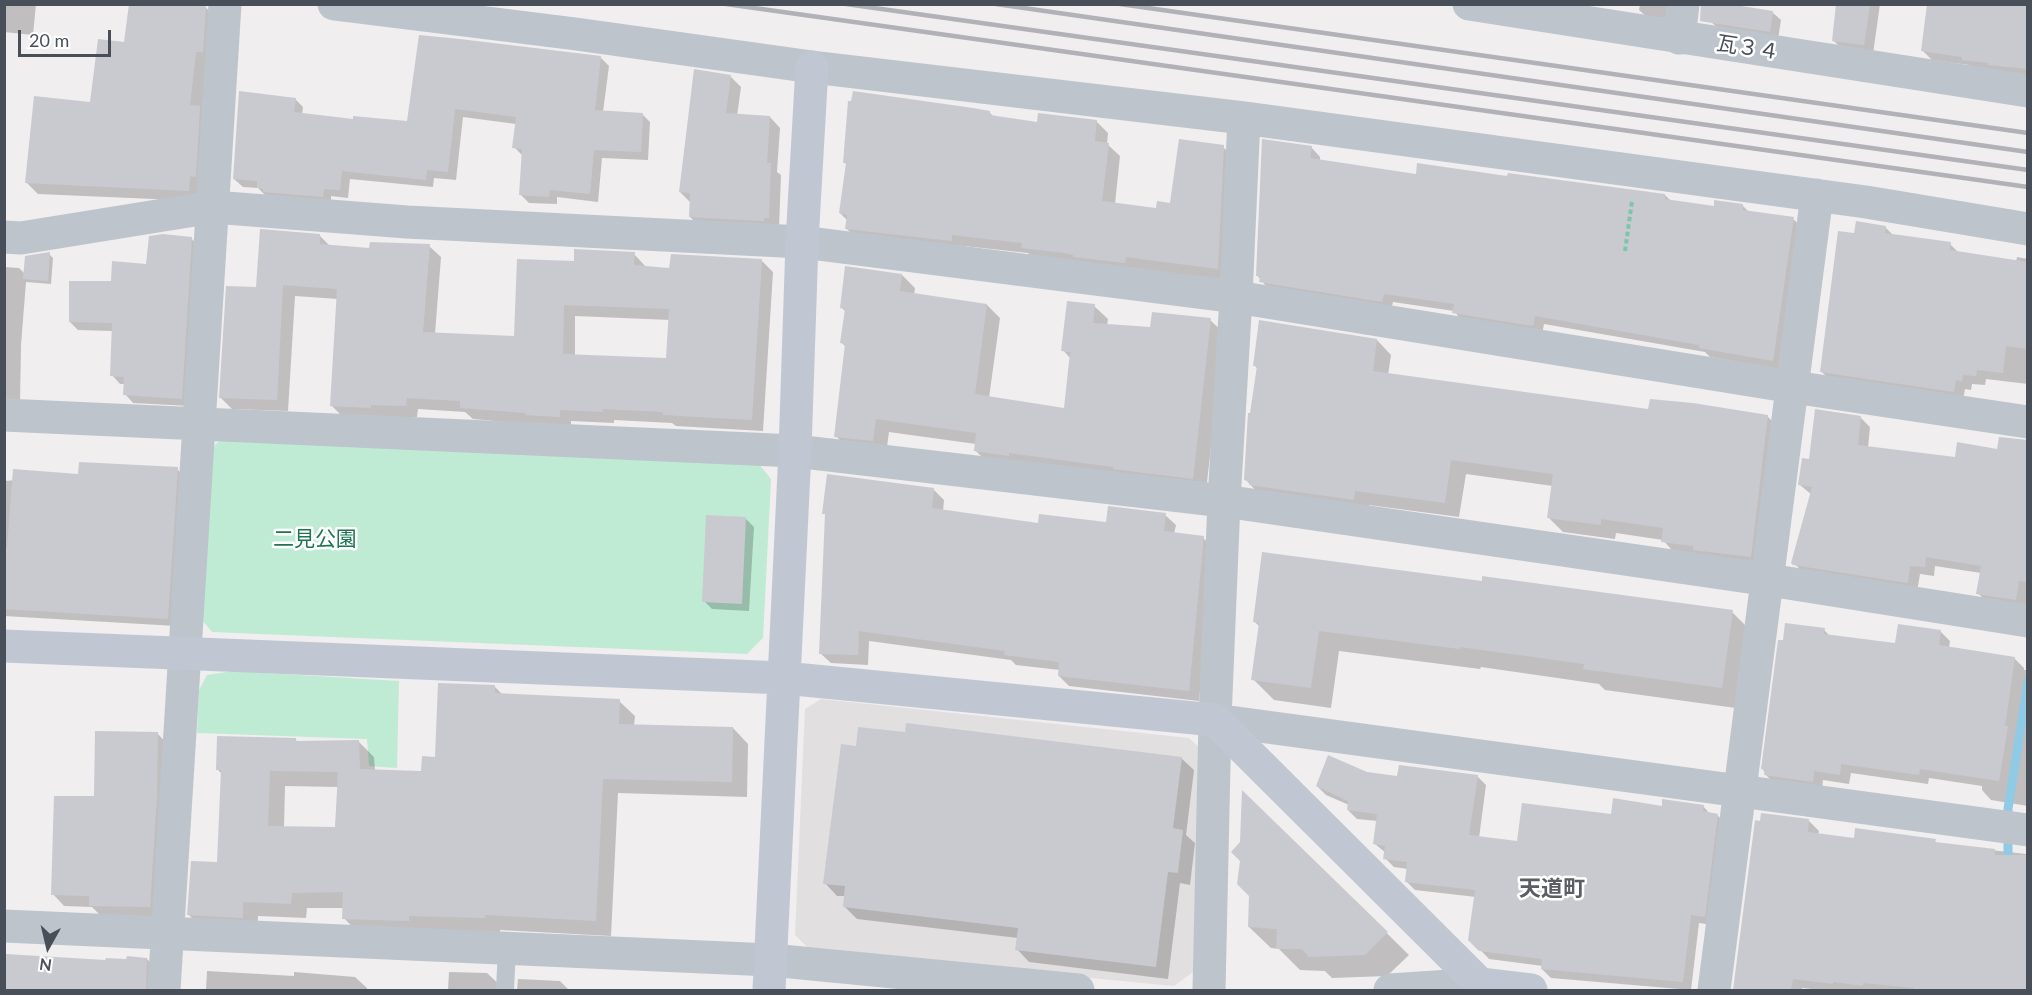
<!DOCTYPE html>
<html>
<head>
<meta charset="utf-8">
<style>
  body { margin:0 }
  #map { position:relative; width:2032px; height:995px; overflow:hidden; background:#f0eeee; font-family:Lato,sans-serif }
  canvas { display:block }
  .frame { position:absolute; inset:0; border:6px solid #484f59; pointer-events:none }
  .north { position:absolute; left:18px; top:917px; width:60px; height:60px; -webkit-text-stroke:4px #fff; paint-order:stroke; rotate:188deg; font-size:16px; font-weight:700; line-height:24px; text-align:center; color:#484f59 }
  .north::after { content:''; display:block; margin:auto; width:21px; height:27px; background:#484f59; clip-path:polygon(50% 0,100% 100%,50% 72%,0 100%) }
  .scale { position:absolute; left:18px; top:30px; width:93px; height:27px; box-sizing:border-box; border:3px solid #484f59; border-top:0; padding-left:8px; font-size:18px; line-height:21px; white-space:nowrap; color:#484f59; -webkit-text-stroke:4px #fff; paint-order:stroke }
</style>
</head>
<body>
<div id="map">
<canvas width="2032" height="995"></canvas>
<div class="frame"></div>
<div class="north">N</div>
<div class="scale">20 m</div>
</div>
<script>
const g = document.querySelector('canvas').getContext('2d');
g.lineJoin = 'round';
function fill(path, color) {
  g.fillStyle = color;
  g.fill(path, 'evenodd');
}
function strokePath(path, color, width, dash) {
  g.strokeStyle = color;
  g.lineWidth = width;
  g.lineCap = dash ? 'butt' : 'round';
  g.setLineDash(dash || []);
  g.stroke(path);
}
function write(font, color, halo, rows, align = 'center') {
  g.font = font + ' Lato,"Noto Sans JP",sans-serif';
  g.lineWidth = 5;
  g.setLineDash([]);
  g.textBaseline = 'middle';
  g.strokeStyle = halo;
  g.fillStyle = color;
  for (const [text, x, y, turn = 0] of rows) {
    g.save();
    g.translate(x, y);
    g.rotate((+turn || 0) * Math.PI / 180);
    g.textAlign = isNaN(turn) ? turn : align;
    if (halo) g.strokeText(text, 0, 0);
    g.fillText(text, 0, 0);
    g.restore();
  }
}
const education = new Path2D(`
  M821,699L1189,738L1203,751L1193,972L1174,986L811,951L795,935L805,709Z`);
const green = new Path2D(`
  M222,438L758,463L771,479L763,638L747,654L212,632L202,620L211,449Z
  M233,671L399,681L397,768L369,766L367,739L197,733L199,690L207,675Z`);
const shadow = new Path2D(`
  M4,4H36L33,35L4,32Z
  M130,4H179L205,7L217,18L207,62L202,110L211,119L200,201L38,194L27,183L92,103L126,44Z
  M1640,4H1674L1672,22L1649,19L1639,10Z
  M1838,4H1880L1873,54L1843,50L1833,40Z
  M2028,4V76L1973,68L1969,65L1932,60L1922,50Z
  M1772,12L1781,20L1778,39L1720,30L1711,22Z
  M601,58L609,66L603,112L642,114L650,122L648,160L602,158L598,202L557,197V204L529,203L521,195L522,155L514,147L516,124L463,117L456,180L434,178L433,187L350,179L348,198L331,196V204L266,196L258,188L243,187L234,179L295,99L303,107L302,115L354,121L409,123Z
  M730,76L741,87L737,116L770,117L780,128L777,172L781,175L779,228L701,227L690,217L691,203L680,192Z
  M990,113L994,117L1038,123L1096,121L1108,133L1107,144L1120,156L1115,204L1157,210L1172,205L1223,147L1235,159L1230,280L1034,260L1028,253L964,246L858,240L846,228L847,220L840,213L847,165L844,162Z
  M1311,147L1320,157V161L1417,176L1508,178L1665,195L1671,201L1715,208L1743,206L1749,212L1793,219L1803,228L1782,370L1710,357L1705,352L1544,324L1542,335L1463,322L1454,311L1393,302L1391,310L1270,291L1257,275Z
  M1885,227L1894,236L1950,244L1959,253L2016,262L2017,257L2028,259V384L1986,379L1985,385L1972,384L1971,390L1965,389L1963,400L1831,381L1822,372L1855,235Z
  M320,236L331,247L371,249L429,246L441,257L435,334L516,338L575,262L634,254L646,267L670,269L761,260L773,272L763,431L676,426L672,423L614,420V423L571,421V428L473,419L465,412L418,409L417,417H343L332,406L338,299L295,296L288,411L232,409L221,398L257,289ZM575,316L670,320L668,360L575,356Z
  M191,238L199,247L190,406L133,403L125,394V384H120L112,375L113,331L78,330L70,322L112,283L147,265Z
  M49,254L53,258L51,284L26,282L21,345L20,404L5,406L4,267L19,268L25,274Z
  M902,275L915,288L914,295L987,305L1000,318L989,398L1065,409L1071,359L1063,350L1094,306L1108,319L1107,325L1151,329L1210,320L1224,333L1206,491L989,464L975,450L976,444L889,432L886,454L849,450L836,436L846,347L842,343L846,312L841,307Z
  M1377,340L1391,355L1388,375L1650,411L1767,416L1782,431L1765,571L1677,556L1663,540L1616,533L1615,539L1563,532L1548,517L1553,486L1466,474L1459,517L1369,505L1368,514L1260,495L1246,480L1258,369L1254,365Z
  M1861,418L1870,427L1868,448L1956,458L1998,451L2028,442V609L1988,603L1978,593L1981,573L1935,566L1934,576L1920,574L1917,592L1805,574L1793,562L1812,495L1800,485L1811,461Z
  M177,469L185,477L176,626L4,616V481Z
  M934,490L944,500L943,511L1039,525L1107,524L1165,515L1176,525L1174,534L1203,538L1214,548L1199,701L1069,686L1059,676L1060,670L1016,665L1011,660L869,641L868,665L831,663L820,653L826,516L824,513Z
  M745,518L754,527L749,611L712,609L704,601Z
  M1732,612L1753,633L1743,709L1605,690L1599,684L1481,667L1480,669L1339,651L1331,708L1274,700L1253,679L1260,627L1254,621Z
  M1824,630L1830,636L1896,645L1940,631L1950,641L1949,648L2014,658L2024,668V670H2028V806L1991,800L1982,790V786L1929,778L1928,784L1851,773L1849,784L1823,780L1822,791L1776,785L1766,775L1763,769Z
  M494,686L503,695L619,701L635,716L634,726L733,728L748,744L747,797L618,793L611,936L500,930V933L359,934L344,918V908H307L306,918L258,916L257,933L204,930L189,915L218,864L222,774L217,769L295,739L298,742H359L374,757L375,771L423,772ZM285,786L339,787L337,829L284,827Z
  M158,734L169,746L161,918L102,917L92,907L64,906L53,894L96,798Z
  M1181,758L1194,770L1186,835L1195,843L1190,885L1180,883L1168,979L1029,962L1017,949L1018,938L857,919L844,906L845,896H837L825,883Z
  M1367,774L1398,778L1477,776L1486,785L1479,838L1519,843L1612,816L1663,808L1703,806L1710,814L1717,815L1726,824L1713,925L1699,923L1691,990L1551,978L1542,969L1543,966L1489,959L1470,939L1476,897L1415,890L1406,881L1408,869L1394,867L1385,858L1386,853L1375,844L1378,821L1357,819L1348,810L1349,805L1326,795L1317,786Z
  M1244,793L1409,955L1387,976L1332,978L1325,971L1300,970L1279,949L1271,948L1249,927L1251,895L1242,843Z
  M1809,821L1819,831L1818,835L1855,840L1935,841L1938,844L2026,854L2028,850V990H1822L1802,988V990H1734L1756,822Z
  M147,959L160,973L159,990H4V966Z
  M207,971L294,976V972L355,977L367,988V990H206Z
  M449,972L487,973L505,990H448Z
  M518,979L560,981L569,990H517Z`);
const stream = new Path2D(`
  M2008,865V809L2028,681`);
const building = new Path2D(`
  M129,4L206,6L203,52H196L190,105L200,106L196,177L190,176L189,191L25,183L34,96L90,102L98,39L124,42Z
  M1701,4H1729L1773,11L1770,32L1700,21Z
  M1836,4H1870L1864,45L1832,41Z
  M1927,4H2028V69L1988,65V63L1962,60V57L1921,51Z
  M419,35L460,39L601,56L595,110L643,113L641,152L594,150L590,194L550,190L549,197L519,195L522,149L512,148L516,117L455,109L448,172L427,170L426,180L342,171L340,190L324,189L323,197L263,192V189L257,188V181L233,179L239,91L296,98L294,112L353,119V116L407,121Z
  M694,69L731,75L726,113L770,116L767,163H771L769,218H764V221L689,217L690,193L679,192Z
  M853,91L973,108L990,111V115L1037,122L1038,113L1097,120L1095,141L1109,143L1102,201L1156,208L1157,201L1170,203L1179,139L1224,145L1218,269L1126,257L1125,263L1073,257V255L1065,253L1021,248L1022,243L952,235V241L845,229L847,215L839,213L846,163H843L848,101H851Z
  M1262,139L1312,146L1310,158L1416,174L1417,163L1507,176L1508,173L1665,194V199L1714,206V200L1743,204V210L1794,217L1773,361L1699,348V345L1535,316L1533,326L1452,313L1454,304L1384,294L1382,302L1259,282L1260,276H1256Z
  M1856,221L1886,226L1885,233L1951,242L1950,250L2028,262V349L2006,346L2003,373L1977,370L1976,376L1963,375L1962,381L1956,380L1954,392L1820,372L1838,231L1854,233Z
  M260,229L320,234V244L369,248L370,242L430,244L423,332L514,336L517,259L574,261V249L635,252L634,265L669,268L671,254L762,259L752,420L663,415V412L603,409V412L560,410V417L525,415L526,413L460,408V401L407,398L406,406L371,405V408L330,406L337,289L283,285L277,400L219,398L226,286L256,287ZM564,305L669,309L666,358L563,354Z
  M163,234L192,237L182,399L123,395L124,377L110,376L112,323L69,322V281H111L112,261L146,264L149,236Z
  M50,252L48,281L23,279L25,256Z
  M845,266L902,274L900,291L987,304L975,394L1064,408L1070,352L1061,351L1067,301L1095,304L1093,323L1150,327L1152,312L1211,318L1193,479L1113,469V467L1009,453V456L974,451L976,433L876,419L873,441L834,437L845,344L840,343L845,309L840,308Z
  M1259,320L1377,339L1373,371L1648,409L1650,399L1693,403L1768,415L1751,557L1693,550V546L1661,542L1663,528L1601,519V525L1547,518L1553,474L1451,460L1445,503L1355,491L1354,500L1249,485L1250,482L1244,480L1248,413H1250L1257,366H1253Z
  M1815,409L1861,416L1858,445L1955,457L1957,442L1997,449L1999,437L2028,440V582L2019,581L2016,600L1976,594L1981,566L1926,557L1925,567L1910,566L1908,583L1793,565L1791,563L1812,487L1798,485L1802,458L1809,459Z
  M79,462L178,467L168,619L4,609V548H7L13,469L78,474Z
  M827,474L934,488L932,508L1038,523L1039,514L1106,522L1108,506L1166,513L1164,531L1204,536L1189,691L1058,676L1059,662L1004,655L1005,651L859,631L858,655L819,654L825,514H822Z
  M706,515L746,517L742,604L702,602Z
  M1262,552L1482,581V576L1733,610L1722,688L1583,669L1584,664L1460,647V649L1319,631L1311,688L1251,680L1259,623L1253,622Z
  M1785,623L1825,628L1824,634L1895,643L1898,624L1941,630L1939,645L2015,657L2005,726H2008L1999,781L1920,769L1919,775L1841,764L1840,775L1814,771L1813,782L1764,775L1765,770L1761,769L1778,640H1783Z
  M438,683L495,685V693L620,699L619,724L733,727L732,782L603,779L596,921L485,915V918L409,916V921L342,919L343,892L292,893L291,904L243,902V918L187,915L191,861L217,862L221,770H216L217,736L296,738V741L359,740L360,769L421,771L422,756L435,757ZM270,771L338,772L335,827L268,826Z
  M906,723L1182,757L1173,828L1183,830L1178,873L1168,872L1156,967L1015,950L1018,928L843,907L845,886L823,884L841,744L856,746L858,727L905,732Z
  M95,731L158,732L157,796L150,907L89,906V896L51,895L54,796H94Z
  M1328,755L1367,772L1397,776L1399,765L1478,775L1469,835L1517,841L1522,803L1611,814L1613,798L1662,806V799L1704,805L1703,811L1718,814L1705,917L1691,915L1683,982L1541,969L1542,959L1479,951L1468,940L1475,890L1405,882L1407,862L1383,859L1385,846L1373,844L1377,814L1347,810L1348,801L1316,786Z
  M1242,790L1388,932L1365,955L1309,957L1302,949H1276L1277,929L1248,927L1249,896L1237,884L1240,861L1231,852L1240,842Z
  M1761,813L1809,819L1808,832L1854,838L1855,828L1936,839L1935,842L1995,849V855H2028V990H1914V988L1863,983V986L1833,982V984L1793,979L1791,990H1733L1755,820L1760,821Z
  M6,954L105,960L106,958L126,959L127,956L147,958L146,990H4Z`);
const path = new Path2D(`
  M1625,251L1632,201`);
const lane = new Path2D(`
  M505,990L507,948`);
const street = new Path2D(`
  M334,4L576,34L812,67L1244,118L1866,202L2028,229
  M1469,4L2028,91
  M1679,38L1683,4
  M4,237L21,238L213,207L407,222L802,242L1236,297L1793,387L2028,422
  M4,415L795,451L1224,501L1769,580L2028,621
  M1215,720L2028,830
  M4,926L771,960L1078,990
  M164,990L225,4
  M1209,990L1215,720L1224,501L1236,297L1244,118
  M1390,990L1480,984L1479,990
  M1714,990L1817,195`);
const secondary = new Path2D(`
  M4,646L784,678L1215,720L1480,984L1531,990
  M769,990L795,451L802,242L812,67`);
const rail = new Path2D(`
  M726,4L2028,187
  M846,4L2028,170
  M996,4L2028,152
  M1120,4L2028,133`);
const streetNames = [
  ["瓦３４",1748,48,9]
];
const parkNames = [
  ["二見公園",315,539]
];
const neighbourhoodNames = [
  ["天道町",1552,889]
];
fill(education, '#e1dfdf');
fill(green, '#bfebd5');
fill(shadow, '#0003');
strokePath(stream, '#90cae4', 9);
fill(building, '#c9c9d0');
strokePath(path, '#7bc6a8', 4, [4.5, 3]);
strokePath(lane, '#bdc4cc', 18);
strokePath(street, '#bdc4cc', 33);
strokePath(secondary, '#c0c7d3', 33);
strokePath(rail, '#b0b2b8', 4.5);
write('21px', '#484f59', '#fff', streetNames);
write('21px', '#1f7552', '#fff', parkNames);
write('bold 22px', '#5b5d62', '#fff', neighbourhoodNames);
</script>
</body>
</html>
